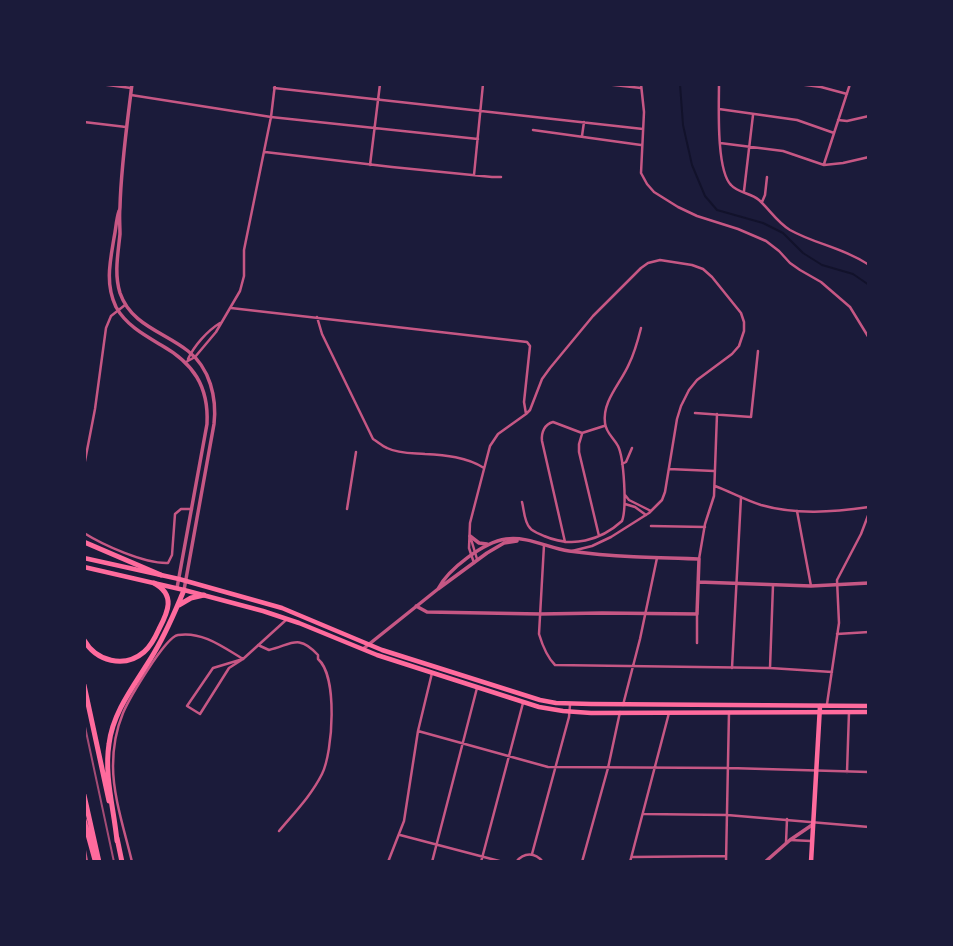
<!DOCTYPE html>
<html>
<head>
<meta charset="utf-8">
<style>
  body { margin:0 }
  #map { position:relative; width:953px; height:946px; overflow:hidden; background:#1b1b3a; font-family:"DM Sans",sans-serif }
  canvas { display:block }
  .frame { position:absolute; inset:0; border:86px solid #1b1b3a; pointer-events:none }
</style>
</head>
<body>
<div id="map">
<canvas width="953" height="946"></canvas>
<div class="frame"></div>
</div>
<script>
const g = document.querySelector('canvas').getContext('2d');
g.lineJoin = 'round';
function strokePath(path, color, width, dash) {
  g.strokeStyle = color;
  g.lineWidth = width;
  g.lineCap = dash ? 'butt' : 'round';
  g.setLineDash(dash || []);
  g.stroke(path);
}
const stream = new Path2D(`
  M680,84L683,125L692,165L705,196L717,210L763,223L783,233L803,253L822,265L853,274L869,285`);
const pedestrian = new Path2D(`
  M243,659L229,668L200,714L187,706L213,668Z`);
const minor = new Path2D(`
  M100,84L131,88
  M605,84L641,88
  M641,84L644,112L641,173L647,184L654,192L678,207L697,216L738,229L766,241L779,251L790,263L800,270L821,282L850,307L869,338
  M719,84C719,105 716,170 731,185C738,193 751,193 759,200C770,210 777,222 790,230C815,244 844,248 869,265
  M798,84L821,87L847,94
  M274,88L643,129
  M131,95L271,117L478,139
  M719,109L797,120L834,133
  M838,120L847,121L869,116
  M84,122L126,127
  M533,130L641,145
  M582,136L584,122
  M720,143L783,151L824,165L843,163L869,157
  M265,152L392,167L492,177H501
  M824,164L850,84
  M370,165L380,84
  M474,175L483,84
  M744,191L753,115
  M762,202L765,195L767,177
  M231,308L527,342L530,346L524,402L526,414
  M317,317L322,334L373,439C378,442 382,446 387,448C399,454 413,453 425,454C445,455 467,457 484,468
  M188,359C194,346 207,331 220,323
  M186,362L195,357L216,332L240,291L244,276V250L271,117L275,84
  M695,413L751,417L758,351
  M582,434L579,444V452L599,536
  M622,464L626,462L632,448
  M84,466L95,409L106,328L111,316L125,305
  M669,469L714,471
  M715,486C731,492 745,500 761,505C796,515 833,512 869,507
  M625,495L629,500L651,511
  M522,502C524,509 524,522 530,528C533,532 540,534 544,536C572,548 600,541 622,521C627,508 624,458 618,446C613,437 606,433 605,423C602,401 621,383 629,364C635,352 638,340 641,328
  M625,504L635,507L646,515
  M347,509L356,452
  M797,511L811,586
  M651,526L705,527
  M84,533C103,545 145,564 168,563L172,555L175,514L181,509H192
  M471,539L477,559
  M565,542L542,441C541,432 545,424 553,422L582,433L604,426
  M544,545L539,634C542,644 547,657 555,665L770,668L832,672
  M699,559L705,524L714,496L717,414
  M474,563L469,548L470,523L490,446L498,434L526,414L530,410L542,379L550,368L593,316L641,268L648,263L660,260L692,265L703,269L712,277L741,313L744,322V331L739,346L732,354L697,380L689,390L681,406L677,419L665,492L662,500L649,513L611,537L592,546L572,551
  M837,634L869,632
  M697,643V614
  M258,645L269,650C291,645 298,633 318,655V659C338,676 333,752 322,774C311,796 294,813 279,831
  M732,668L741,497
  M770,668L773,585
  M827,704L839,623L837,580L861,534L869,513
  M623,705L640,639L657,558
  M418,731L548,767L729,768L869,772
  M847,772L849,712
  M644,814L727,815L869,827
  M400,835L503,862
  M790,840L811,841
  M786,843L787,819
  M84,846L87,862
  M532,854L569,717L570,705
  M632,857L726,856
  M132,862C125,832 113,797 113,766C113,748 116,730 123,713C129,699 165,637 178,635C202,631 223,647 243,659L286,620
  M388,862L404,821L418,731L432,673
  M432,862L477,688
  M481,862L523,703
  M516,862C524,852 535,852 543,862
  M582,862L608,768L620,712
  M630,862L669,713
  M726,862L729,712`);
const tertiary = new Path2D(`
  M132,84C127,125 121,166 120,207C119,216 120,225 120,234C118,254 114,274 120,293C131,325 164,332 188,351C210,368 217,398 214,424L184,590
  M119,211C116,220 116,229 114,238C110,262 105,284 116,307C126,325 144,335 161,345C193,363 209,386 207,424L177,588
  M470,536L479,543L487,544
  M698,582L811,586L869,583
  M416,606L427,612L540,614L602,613L697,614L699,559C656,558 612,557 569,551C548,548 528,536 506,539C484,542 448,569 438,589
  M363,649L438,589L487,553L504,543L517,541
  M765,862L790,840L812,825`);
const secondary = new Path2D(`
  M811,862L820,706`);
const primary = new Path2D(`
  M84,558L179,579L282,608L382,650L540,700L556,703L591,704L869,706
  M84,567L184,590L263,611L299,623L377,655L539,707L563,711L591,713L869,712`);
const motorway = new Path2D(`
  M84,542L161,575
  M179,605L191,598L204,595
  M84,640C96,661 124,669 144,652C151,646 155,638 159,629C168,612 176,595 154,583
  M84,685L109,801
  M84,795L99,862
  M84,820L95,860
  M117,838L122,862
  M117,841C114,809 104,776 109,744C113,710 137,682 154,653C166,633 175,612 184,590`);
const rail = new Path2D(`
  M84,722L114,862`);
strokePath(stream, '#12122b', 2);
strokePath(pedestrian, '#c65784', 2.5);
strokePath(minor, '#c65784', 2.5);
strokePath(tertiary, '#c65784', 3.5);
strokePath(secondary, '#ff6b9d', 4.5);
strokePath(primary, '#ff6b9d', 4.5);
strokePath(motorway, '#ff6b9d', 5);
strokePath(rail, '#a44b75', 2);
</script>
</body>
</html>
